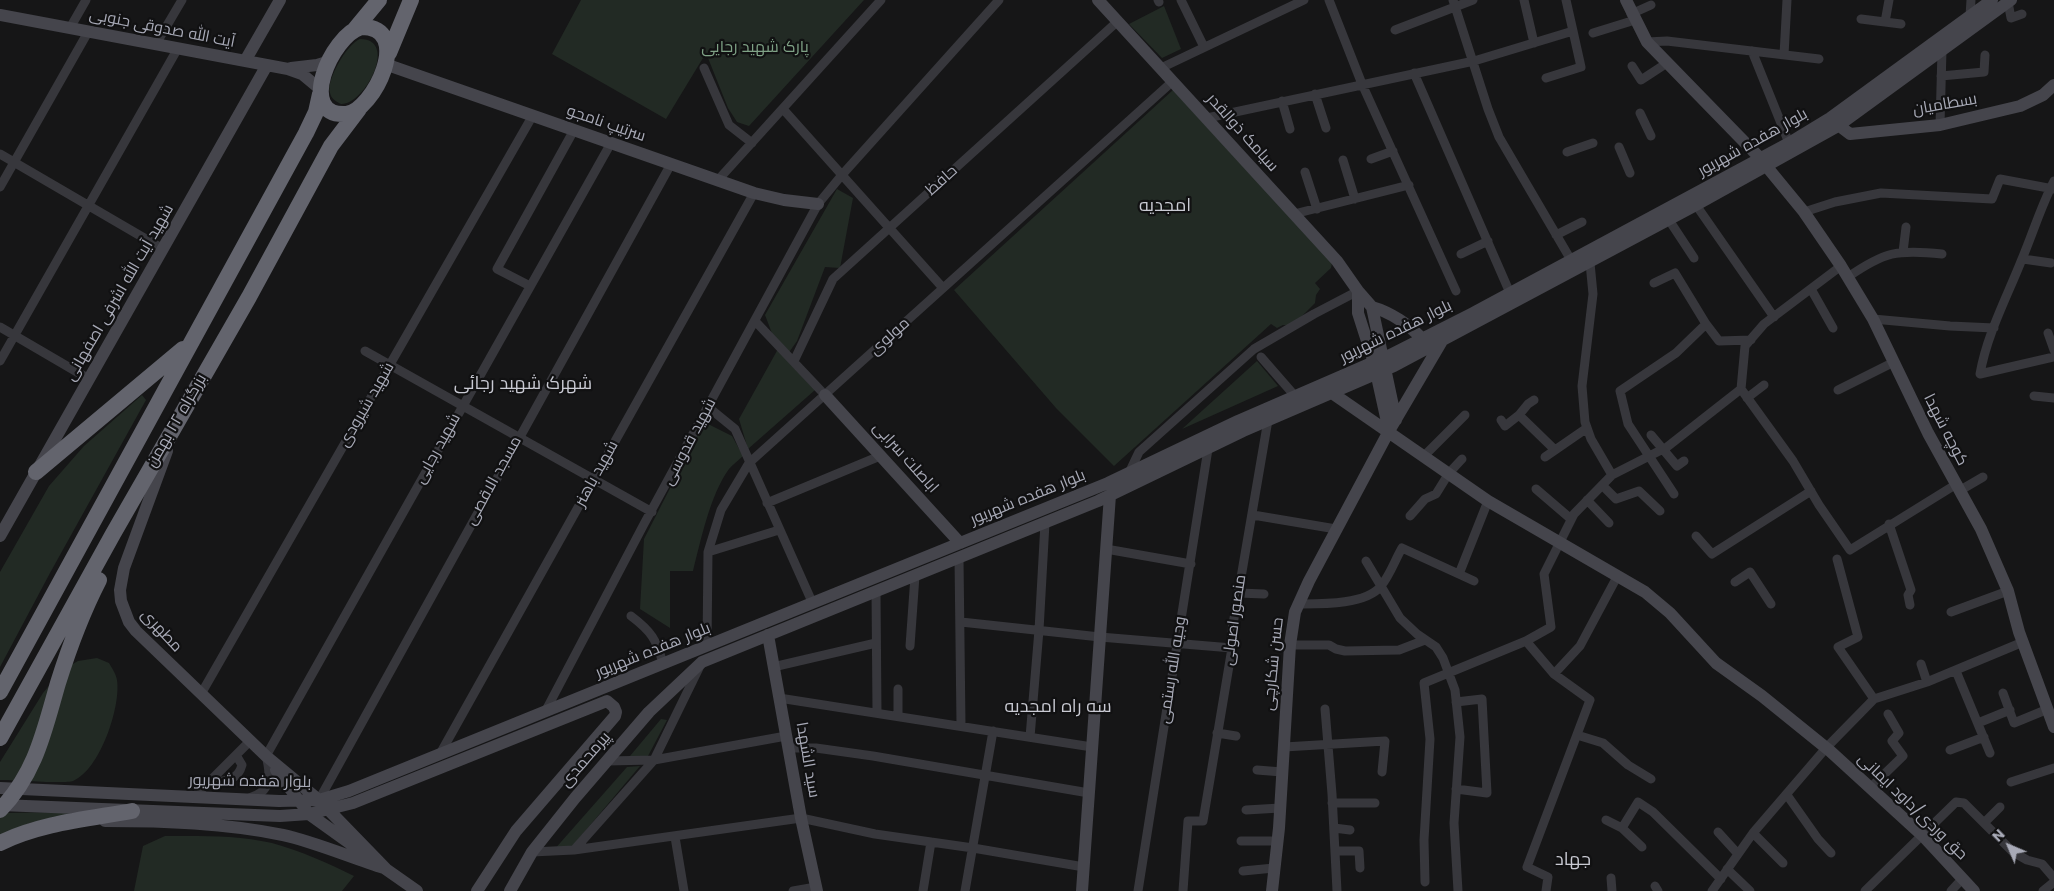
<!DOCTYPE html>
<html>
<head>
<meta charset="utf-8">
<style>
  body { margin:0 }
  #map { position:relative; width:2054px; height:891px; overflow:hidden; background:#161617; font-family:Poppins,sans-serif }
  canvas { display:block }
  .north { position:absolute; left:1984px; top:821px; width:50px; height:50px; -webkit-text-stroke:4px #111112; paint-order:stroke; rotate:315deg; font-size:14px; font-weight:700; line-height:20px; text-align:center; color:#a8aab7 }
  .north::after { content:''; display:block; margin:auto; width:18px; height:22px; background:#a8aab7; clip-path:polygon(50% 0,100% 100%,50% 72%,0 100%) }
</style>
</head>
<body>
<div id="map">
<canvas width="2054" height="891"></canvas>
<div class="north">N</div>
</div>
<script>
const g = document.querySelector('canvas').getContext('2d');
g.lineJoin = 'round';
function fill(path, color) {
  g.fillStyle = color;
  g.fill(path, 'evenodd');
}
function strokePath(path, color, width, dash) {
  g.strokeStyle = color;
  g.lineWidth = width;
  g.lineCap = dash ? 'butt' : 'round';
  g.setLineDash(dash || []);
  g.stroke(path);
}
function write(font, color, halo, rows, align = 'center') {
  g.font = font + ' Poppins,Cairo,sans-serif';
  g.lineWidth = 4.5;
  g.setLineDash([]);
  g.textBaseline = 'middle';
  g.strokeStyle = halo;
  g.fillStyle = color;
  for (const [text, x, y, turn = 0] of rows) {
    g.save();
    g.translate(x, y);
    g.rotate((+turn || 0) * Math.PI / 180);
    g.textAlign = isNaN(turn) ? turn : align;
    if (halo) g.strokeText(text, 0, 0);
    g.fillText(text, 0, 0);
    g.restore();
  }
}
const green = new Path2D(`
  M581,0H864L749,126L737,122L728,108L706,53L666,119L552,54Z
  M1164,6L1181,49L1162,58L1129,24Z
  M360,39C399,39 365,105 341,104C337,102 331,99 330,93C326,80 347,44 360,39Z
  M1173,90L1332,263L1331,268L1315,283L1320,289L1316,295L1315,303L1293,325H1283L1277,328L1271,324L1114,466L1056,408L954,290Z
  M837,189L853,198L840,268L825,267L797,341L785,358L815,390L748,449L739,419L778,349L765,315Z
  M1257,361L1278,386L1182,429Z
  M142,395L146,400L50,573L0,667V572L49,486L84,446Z
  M704,422L732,436L743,456C739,460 733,464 729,469C710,495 701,540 693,571H670V628L640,609L644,539Z
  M97,658L109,663C112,668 116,674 117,680C121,707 100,770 73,781C65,784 12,780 0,780V762L43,693L62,670L78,661Z
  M661,719L667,720L648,756H630Z
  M640,766L570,849L553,851L627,767Z
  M72,812L70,817L30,823L0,836V813Z
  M165,836C200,836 238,835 272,843C301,851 328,863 354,876L342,891H134L143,846Z`);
const street = new Path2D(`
  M1158,0L1159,2
  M1181,0L1204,47
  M1329,0L1362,84L1456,291
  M1453,0L1488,109L1499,137L1571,260
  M1524,0L1534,43
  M2008,2L2011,18L2022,14
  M1631,14L1651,5
  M1970,16L1971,0
  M1861,19L1885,22L1889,0
  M1885,22L1901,24
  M70,28L86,0
  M1395,30L1473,0
  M1593,33L1635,20
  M1647,42L1667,41L1819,59
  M156,44L182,0
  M1752,51L1789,143
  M1784,55L1787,0
  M1632,66L1641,80L1667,63
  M704,68L729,125L752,143
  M1161,68L1304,0
  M1414,73L1510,293
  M1941,76L1984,72L1985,55
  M1546,78L1581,67L1573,31
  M1315,94L1326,128
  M1282,101L1290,129
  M783,109L943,288
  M1640,113L1651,136
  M1207,118L1474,61L1573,31L1566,0
  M1940,125L1942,50
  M1619,147L1630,173
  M1567,152L1593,143
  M0,154L163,249
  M1371,159L1393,151
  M1343,160L1355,199
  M1305,172L1317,209
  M718,180L881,0
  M2054,181C2041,206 2033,233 2022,259C2007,297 1987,334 1980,374L2054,357
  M0,187L88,32
  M1696,205L1774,317
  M1804,212L1835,202L1881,193L1992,199L2000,179L2054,189
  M1294,214L1409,185
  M1669,220L1694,258
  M1556,235L1582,222
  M1903,252L1906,227
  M1461,254L1488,241
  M2023,259L2051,263
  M1590,263L1593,294L1582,386L1585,422L1591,439L1612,475
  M1841,266L1764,324L1745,346L1741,389L1793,461L1819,505L1850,550L1955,485
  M1848,277C1884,252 1897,249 1942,254
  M1654,283L1675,273L1706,324L1719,341L1751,340
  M530,286L497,269L574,130
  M1811,289L1833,328
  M1873,319L1950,326L1994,328
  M755,321L825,395
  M0,327L89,379
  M2048,333L2054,350
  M365,351L652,512
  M1261,357L1295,396
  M0,361L178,48
  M794,361L833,279L1118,21
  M1838,390L1894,362
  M2034,396L2054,398
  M1747,398L1764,385
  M708,407L735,429L813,604
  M1519,415L1555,450
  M1501,420L1505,426L1519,415L1528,404L1534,400
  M1651,435L1677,466L1684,461
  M1424,456L1465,415
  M1545,457L1587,428
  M1129,473L1139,452L1254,349L1314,314L1358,291
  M1602,485L1616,499L1639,491L1660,511
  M1536,489L1571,519
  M1959,491L1983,477
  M1674,494L1628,424L1620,391L1676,353L1706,324
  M1587,500L1609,523
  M767,503L880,456
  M1253,515L1336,529
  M1410,516L1425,499L1436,494L1449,473L1462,459
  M1889,524L1911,590L1908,595L1910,605
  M1696,536L1712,554L1811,491
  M1106,549L1191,564
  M708,552L779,530
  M959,558L961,725
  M1837,559L1858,637L1838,647L1874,699
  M1366,561L1400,618L1417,634L1436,647L1443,658L1455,690L1460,737L1454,823L1458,891
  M1459,574L1488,501
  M1735,582L1750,572L1771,604
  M876,591L877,713
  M1239,593L1264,594
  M1299,604C1321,604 1366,605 1381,586C1390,575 1395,560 1402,548L1474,581
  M1951,612L2008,591
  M631,616C651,631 657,640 663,664
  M961,622L1100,637L1232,648
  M1526,641L1554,674L1590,700L1527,867L1548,877L1546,891
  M1290,645H1329L1336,649L1345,651L1399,650L1425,640
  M707,646L708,552L721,510L749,463L1173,81
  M910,646L915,576
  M1921,664L1927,682
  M773,667L876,643
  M1956,671L1990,753
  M1554,674L1580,646L1618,575
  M898,689V716
  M2003,693L2014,723L2048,709
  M201,694L533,115
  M779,698L1092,747
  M1456,702L1482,699L1487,793L1456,789
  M1325,709L1332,794L1337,891
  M545,712L644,524L818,204L841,176L999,0
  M1978,723L2010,710
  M1217,733L1236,736
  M1577,735L1603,743L1628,765L1651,779
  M1030,737L1039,630L1045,523
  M1284,747L1385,741L1382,772
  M788,748H816L873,756L1089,793
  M1950,750L1984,737
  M440,754L754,193
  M607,761L654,760L786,736
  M1257,770L1282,772
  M210,781C224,782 238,781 242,765L236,755
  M2011,782L2054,768
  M1870,788L1903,756L1892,741L1899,733L1888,714
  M1787,795L1818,839L1831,853
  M194,797L250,741
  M249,798C272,792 271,774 266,756L611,143
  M319,800L671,164
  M1332,803H1375
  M1246,810L1280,808
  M1606,820L1622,828L1642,847
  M1984,823L2000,807
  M1334,828L1350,830
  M1622,828L1638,802L1653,812L1721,879
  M1718,832L1738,854
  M1753,833L1783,863
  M675,837L684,891
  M1241,841H1277
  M574,850L654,760L699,668
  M1335,851H1359L1360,868
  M532,852L574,850L801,818L875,834L973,848L1084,867
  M1727,869L1750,891
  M1243,871L1274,868
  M1611,878L1612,891
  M1425,882L1424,840L1430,739L1424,683L1526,641L1551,627L1544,574L1574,514L1612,475L1667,447L1741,389
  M1655,886L1658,891
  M793,891L816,887
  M923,891L931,842
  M965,891L993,731
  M1138,891L1208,449
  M1183,891L1188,821H1203L1232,648V630L1268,420
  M1712,891L1753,833L1826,748L1874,699L1927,682L2023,642
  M1865,891L1956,802L1964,803L2013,852L2027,860L2042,864L2054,878
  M1951,891L1963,878
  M2043,891L2054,882`);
const secondary = new Path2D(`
  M1098,0L1337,261L1358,291L1372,307L1396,420
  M1626,0L1647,42L1760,158
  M0,15L288,69L302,74L320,89
  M245,61L280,0
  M385,64L754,193L784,200L818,204
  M291,68L317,65L330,61
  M1833,121L1850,134L1940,125L2020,106L2043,95L2054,85
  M1767,167L1804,212L1841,266L1873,319L1928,433L1981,529L2008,591L2019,632L2054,727
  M1358,291V313L1374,363L1389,431
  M1372,307C1390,312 1410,325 1422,339
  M1332,393L1488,501L1645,592L1670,613L1716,663L1762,696L1830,751L1923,836L1974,891
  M825,395L960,543
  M167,451L124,568L120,590L121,601L129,622L136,631L266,756L319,800L386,869
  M0,536L267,65
  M768,635L801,818L817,891
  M276,770L309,814L362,852
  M0,788L279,801L319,800L349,791L1108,483L1238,421L1390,355L1473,313L1789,143L1830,118L1992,0
  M0,805L280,816L309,814L353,803L607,701L614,707L616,712L615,716L516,831L477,891
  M105,821C164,821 225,823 283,835C315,842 352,858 384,868
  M380,865L417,891
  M510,891L532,852L575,798L649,712L702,662L1098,501L1243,431L1394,366L1696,205L1838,126L2011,0
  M1082,891L1110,495
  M1272,891L1279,828L1290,645L1295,612L1309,581L1389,431L1442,341`);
const highway = new Path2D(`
  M361,27C415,26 373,112 346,114C296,117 331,36 361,27Z
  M355,29L379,0
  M389,53L411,0
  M36,472L183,349
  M0,692L306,133L316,112L320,94
  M0,738L113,534L249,297L331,146L359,109
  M0,810C36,773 44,731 58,683C69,648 82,613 99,580
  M0,843C41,823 88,819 132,811`);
const streetNames = [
  ["آیت الله صدوقی جنوبی",162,29,11],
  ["بسطامیان",1945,105,-10],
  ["سرتیپ نامجو",606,124,19],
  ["سیامک ذوالقدر",1242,133,48],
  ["بلوار هفده شهریور",1753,143,-29],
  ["حافظ",942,181,-42],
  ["شهید آیت الله اشرفی اصفهانی",120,293,-60],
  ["بلوار هفده شهریور",1396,332,-26],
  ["مولوی",890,337,-42],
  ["شهید شیرودی",367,405,-60],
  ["بزرگراه ۲۲ بهمن",177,421,-60],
  ["کوچه شهدا",1945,430,63],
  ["شهید قدوسی",690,442,-62],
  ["شهید رجایی",438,449,-61],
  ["اباصلت سرابی",905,458,48],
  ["شهید باهنر",597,474,-61],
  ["مسجد الاقصی",494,481,-61],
  ["بلوار هفده شهریور",1028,498,-22],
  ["منصور اصولی",1235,620,-82],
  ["مطهری",161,631,47],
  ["بلوار هفده شهریور",653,651,-22],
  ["حسن شکارچی",1274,664,-84],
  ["وجیه الله رستمی",1173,670,-81],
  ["پیرمحمدی",586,760,-49],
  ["سید الشهدا",807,760,80],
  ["بلوار هفده شهریور",250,782,1],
  ["حق وردی/داود ایمانی",1912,807,44]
];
const parkNames = [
  ["پارک شهید رجایی",755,48]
];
const neighbourhoodNames = [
  ["امجدیه",1165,206],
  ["شهرک شهید رجائی",523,384],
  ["سه راه امجدیه",1058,707],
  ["جهاد",1573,860]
];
fill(green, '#222a24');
strokePath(street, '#37373c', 9);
strokePath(secondary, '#45454c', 12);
strokePath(highway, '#63646d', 16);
write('16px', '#a8aab7', '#111112', streetNames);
write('16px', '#7fa286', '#111112', parkNames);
write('18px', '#c9cad3', '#111112', neighbourhoodNames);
</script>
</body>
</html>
